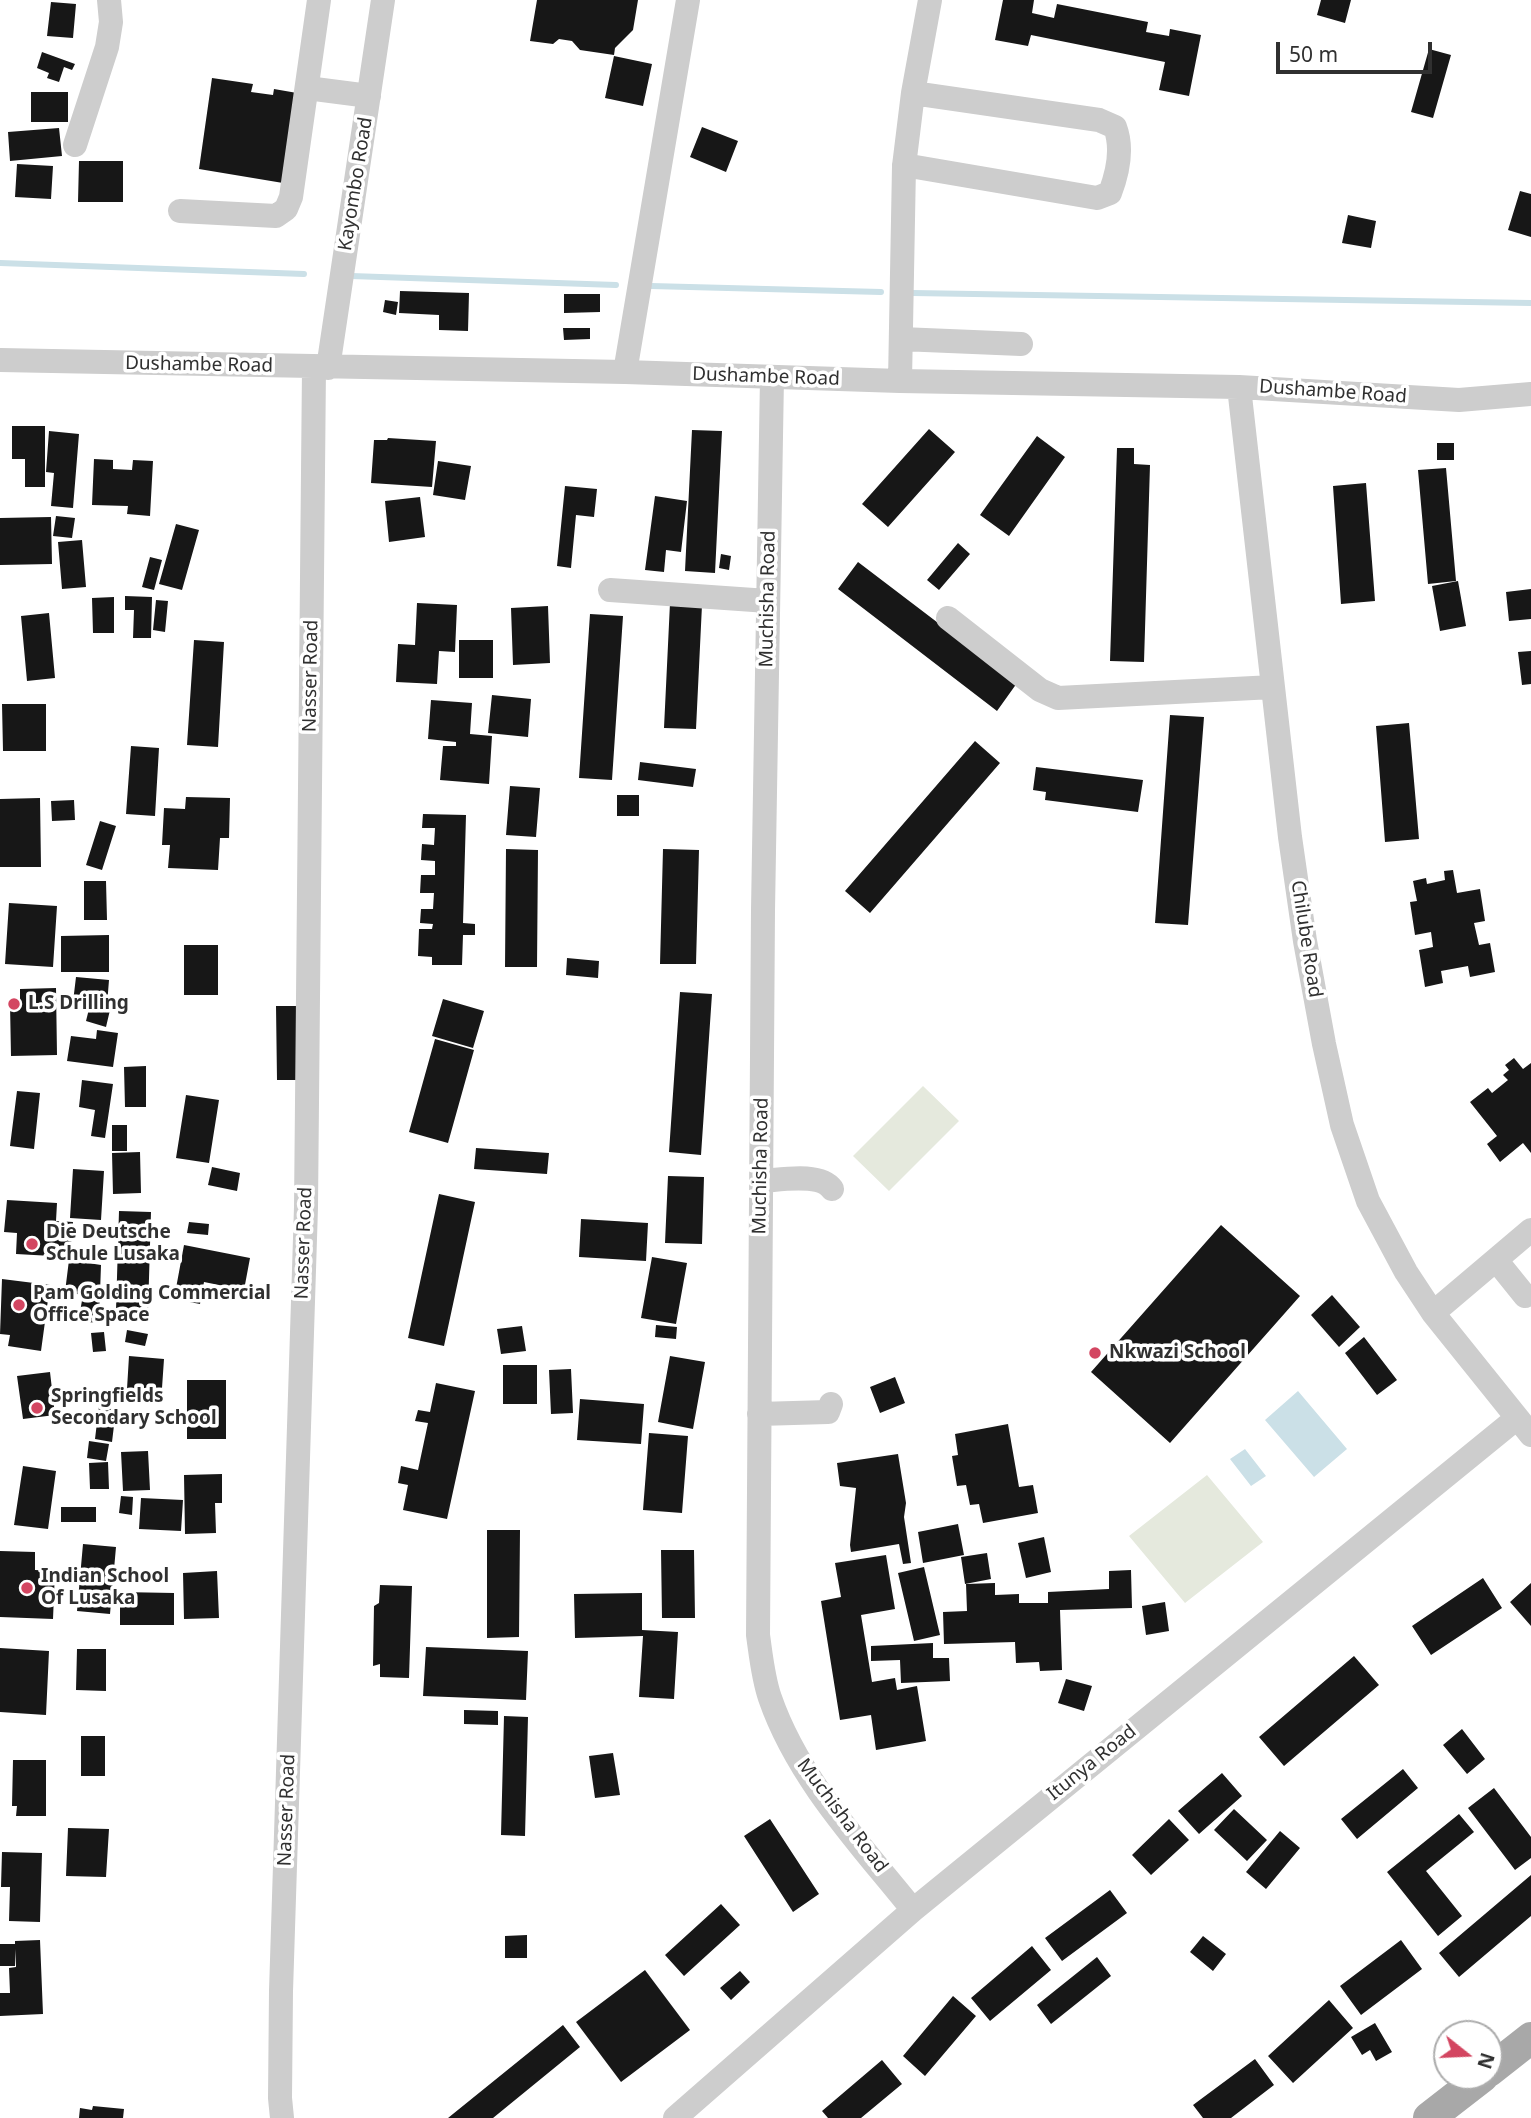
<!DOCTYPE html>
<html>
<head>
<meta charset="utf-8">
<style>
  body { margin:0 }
  #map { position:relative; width:1531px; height:2118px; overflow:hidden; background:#fff; font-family:"Noto Sans",sans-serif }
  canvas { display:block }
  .north { position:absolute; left:1433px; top:2020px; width:70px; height:70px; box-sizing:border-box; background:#fff; border:2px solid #acacac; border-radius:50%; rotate:108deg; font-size:19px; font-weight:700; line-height:28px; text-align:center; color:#303030 }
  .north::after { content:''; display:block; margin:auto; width:24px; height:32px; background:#d34661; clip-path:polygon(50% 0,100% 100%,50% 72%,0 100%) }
  .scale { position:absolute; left:1276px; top:42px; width:156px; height:32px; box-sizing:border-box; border:4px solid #303030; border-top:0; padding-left:9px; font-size:21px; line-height:24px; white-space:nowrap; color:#303030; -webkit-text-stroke:5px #fff; paint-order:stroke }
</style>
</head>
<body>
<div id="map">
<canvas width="1531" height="2118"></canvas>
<div class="north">N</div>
<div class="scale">50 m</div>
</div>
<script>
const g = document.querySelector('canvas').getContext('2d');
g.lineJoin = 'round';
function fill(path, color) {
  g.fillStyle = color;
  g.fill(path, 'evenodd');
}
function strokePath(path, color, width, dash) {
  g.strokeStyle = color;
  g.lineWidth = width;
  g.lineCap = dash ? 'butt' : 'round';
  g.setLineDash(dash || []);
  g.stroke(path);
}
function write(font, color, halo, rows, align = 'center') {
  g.font = font + ' "Noto Sans",sans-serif';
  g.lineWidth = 7;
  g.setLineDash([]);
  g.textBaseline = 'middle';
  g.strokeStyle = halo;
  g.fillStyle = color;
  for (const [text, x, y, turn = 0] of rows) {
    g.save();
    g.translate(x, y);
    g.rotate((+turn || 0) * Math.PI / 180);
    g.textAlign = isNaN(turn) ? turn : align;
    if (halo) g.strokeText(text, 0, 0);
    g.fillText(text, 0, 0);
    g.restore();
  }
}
const green = new Path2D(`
  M923,1086L959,1121L889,1191L853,1156Z
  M1207,1475L1263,1542L1185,1603L1129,1536Z`);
const water = new Path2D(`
  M1298,1391L1347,1449L1314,1477L1265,1420Z
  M1245,1449L1266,1476L1251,1486L1230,1459Z`);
const stream = new Path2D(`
  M0,263L304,274
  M351,276L616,285
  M651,286L881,292
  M912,293L1531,303`);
const building = new Path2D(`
  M537,0H638L633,30L615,48L614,55L580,50L572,41L559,39L553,44L530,41Z
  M1003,0H1034L1032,13L1054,18L1057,4L1148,22L1146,32L1169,36L1170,29L1201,35L1189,96L1159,90L1165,62L1031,35L1028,46L995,40Z
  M1321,0H1351L1345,23L1317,15Z
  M51,2L76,4L73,38L47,36Z
  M1429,49L1451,55L1433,118L1411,112Z
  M42,52L75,64L72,70L64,67L59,82L47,78L49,73L37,68Z
  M614,56L652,64L643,106L605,98Z
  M212,78L253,84L251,92L273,95L274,89L297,93L283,183L199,169Z
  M31,92H68V122H31Z
  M702,127L738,141L726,172L690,157Z
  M59,128L62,156L10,161L8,132Z
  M79,161H123V202H78Z
  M17,164L53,166L51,199L15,197Z
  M1520,191L1531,194V237L1508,230Z
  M1348,215L1376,221L1371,248L1342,243Z
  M400,291L469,293L468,331L439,330V315L399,313Z
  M564,294H600V312L564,313Z
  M385,300L398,302L396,315L383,312Z
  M563,328H590V339L564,340Z
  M12,426H45V487H25V459H12Z
  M929,429L955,452L888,527L862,504Z
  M692,430L722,431L715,573L685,571Z
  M49,431L79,434L73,508L51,506L54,473L46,472Z
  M1037,436L1065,457L1009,536L980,515Z
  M388,438L436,441L432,487L371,483L374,440H387Z
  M1437,443H1454V460H1437Z
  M1117,448H1134V464L1150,465L1144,662L1110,661Z
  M94,459L113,460V469L132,470L133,460L153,461L150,516L127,514L128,506L92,505Z
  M438,461L471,466L465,500L433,495Z
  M1446,468L1456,581L1428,584L1418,470Z
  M1366,483L1375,601L1341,604L1333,486Z
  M565,486L597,489L594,517L576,515L571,568L557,566Z
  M655,496L687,501L681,552L666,550L664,572L645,570Z
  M420,497L425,537L389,542L385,501Z
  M56,516L75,518L72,538L53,536Z
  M51,517L52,564L0,565V518Z
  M176,524L199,530L182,590L159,584Z
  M82,540L86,587L62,589L58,542Z
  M958,543L970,554L939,590L927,580Z
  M721,554L731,556L729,570L719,568Z
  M150,557L162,560L154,590L142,587Z
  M858,562L1017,683L997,711L838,589Z
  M1458,581L1466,626L1440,631L1432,586Z
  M1531,589V619L1509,621L1506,592Z
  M125,596L152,597L151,638H133L134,610H125Z
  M114,597V633H93L92,598Z
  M156,600L168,601L165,632L153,630Z
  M417,603L457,605L455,652L439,651L437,684L396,682L398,644L415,645Z
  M670,603L702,605L696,729L664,728Z
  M548,606L550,663L513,665L511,608Z
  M49,613L55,678L27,681L21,616Z
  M590,614L623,616L612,780L579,778Z
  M194,640L224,642L218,747L187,745Z
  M459,640H493V678H459Z
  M1531,651V684L1522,685L1518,652Z
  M492,695L531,699L528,737L488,733Z
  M431,700L472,703L470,734L492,736L489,784L440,780L443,746H456V742L428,739Z
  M2,704H46V751H3Z
  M1170,715L1204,717L1188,925L1155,923Z
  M1409,723L1419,839L1385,842L1376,726Z
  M975,741L1000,763L870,913L845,891Z
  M131,746L159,748L155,816L126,814Z
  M640,762L696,769L693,787L638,780Z
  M1036,767L1143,780L1138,812L1045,800L1046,792L1033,790Z
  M510,786L540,788L536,837L506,835Z
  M617,795H639V816H617Z
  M186,797L230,798L229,838H220L218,870L168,868L170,845H162L164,808L185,809Z
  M40,798L41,867H0V799Z
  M74,800L75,820L52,821L51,801Z
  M423,814L466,815L463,923L475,924V935H463L462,965H432V957L418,956L419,929H432L433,924L420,923L421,909H433L434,893H420L421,875H435V861L421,860L422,844L434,845L435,828H422Z
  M100,821L116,826L102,870L86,865Z
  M506,849L538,850L537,967H505Z
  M663,849L699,850L696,964H660Z
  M1453,870L1457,893L1480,889L1485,921L1474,923L1479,945L1490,943L1495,972L1470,977L1468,966L1441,971L1443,983L1425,987L1419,950L1433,947L1431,932L1415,935L1410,902L1417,901L1413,881L1426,878L1427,884L1445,880L1444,871Z
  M84,881H106L107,920H84Z
  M9,903L57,906L53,967L5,964Z
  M109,935V972H61V936Z
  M184,945H218V995H184Z
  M567,958L599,961L598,978L566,975Z
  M76,977L109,980L107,1005L73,1002Z
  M56,988L57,1055L11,1056L10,1004H20V989Z
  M680,992L712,994L701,1155L669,1152Z
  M443,999L484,1011L473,1048L432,1036Z
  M90,1005L110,1010L106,1027L86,1021Z
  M276,1006H302L303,1080H277Z
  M97,1030L118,1033L113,1067L67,1061L71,1036L96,1039Z
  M435,1039L474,1050L448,1143L409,1132Z
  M1514,1058L1523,1069L1531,1063V1153L1523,1143L1500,1162L1487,1144L1497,1136L1470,1102L1488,1088L1492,1093L1508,1080L1503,1075L1509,1070L1505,1065Z
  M146,1066V1107H125L124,1067Z
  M82,1080L113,1084L105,1138L91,1136L95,1110L79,1107Z
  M17,1091L40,1093L34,1149L10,1146Z
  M186,1095L219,1100L209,1163L176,1158Z
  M112,1125H127V1151H112Z
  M476,1148L549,1153L547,1174L474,1169Z
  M140,1152L141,1193L113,1194L112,1153Z
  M212,1167L240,1173L237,1191L208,1185Z
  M73,1169L104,1171L101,1220L70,1218Z
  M668,1176L704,1177L702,1244L665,1243Z
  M439,1194L475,1202L444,1346L408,1338Z
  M7,1200L57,1203L56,1221L73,1222L70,1257L16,1254L17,1233L4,1232Z
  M119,1211L151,1212L148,1311L116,1310Z
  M581,1219L648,1223L646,1261L579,1257Z
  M189,1222L209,1224L208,1235L187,1233Z
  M1221,1225L1300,1296L1170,1443L1091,1372Z
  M184,1245L250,1258L244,1290L204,1282L200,1304L174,1299Z
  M652,1257L687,1263L676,1324L641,1318Z
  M69,1260L101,1265L99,1322L78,1323L83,1295L65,1292Z
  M2,1279L50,1285L41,1351L8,1346L10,1335L0,1334Z
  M1332,1295L1360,1327L1339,1347L1311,1315Z
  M656,1325L677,1327L676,1339L655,1337Z
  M522,1326L526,1351L501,1354L497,1329Z
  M127,1330L148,1334L145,1346L125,1342Z
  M104,1332L106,1351L93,1352L91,1333Z
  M1364,1337L1397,1380L1377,1395L1345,1353Z
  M129,1356L164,1359L162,1388L127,1389Z
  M670,1356L705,1362L693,1429L658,1422Z
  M503,1365H537V1404H503Z
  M571,1369L573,1413L551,1414L549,1370Z
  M50,1372L55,1415L23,1419L17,1376Z
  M895,1377L905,1403L880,1413L870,1387Z
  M187,1380H226V1439H187Z
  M436,1383L475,1391L447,1519L403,1510L408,1485L398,1483L401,1466L418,1470L428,1423L415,1421L418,1410L430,1412Z
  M580,1399L644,1404L641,1444L577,1440Z
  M99,1406L116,1409L112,1442L95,1439Z
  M1008,1424L1019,1487L1033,1485L1038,1513L983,1523L979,1504L970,1505L966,1485L957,1486L952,1456L958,1455L955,1434Z
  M649,1433L688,1436L682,1513L643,1510Z
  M89,1441L109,1444L106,1461L87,1458Z
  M148,1451L150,1490L123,1491L121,1452Z
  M898,1454L906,1503L904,1517L911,1563L903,1564L899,1544L851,1552L850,1545L856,1488L840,1486L837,1463Z
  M108,1462L109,1489H90L89,1463Z
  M23,1466L56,1471L48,1529L14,1525Z
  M222,1474V1503H215L216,1533L185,1534L184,1475Z
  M121,1496L133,1497L132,1515L119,1513Z
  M141,1498L183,1500L181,1531L139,1529Z
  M61,1507H96V1522H61Z
  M958,1524L964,1555L923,1563L918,1532Z
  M487,1530H520L519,1637L487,1638Z
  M1044,1537L1051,1572L1026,1578L1018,1543Z
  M83,1544L116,1547L110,1614L77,1611Z
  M661,1550H694L695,1618H662Z
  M0,1551L35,1552V1570L55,1571L53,1619L0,1617Z
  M987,1553L991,1579L965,1584L961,1557Z
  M886,1555L895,1609L861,1615L872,1682L895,1678L897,1690L917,1686L926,1741L876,1750L871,1715L840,1720L821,1601L841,1597L835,1563Z
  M924,1567L940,1635L914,1641L898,1573Z
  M1131,1570L1132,1608L1060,1610L1062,1670L1040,1671L1039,1662L1016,1663L1015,1642L944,1644L943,1612L967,1611L966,1584L995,1583V1595L1019,1594V1603H1048V1592L1109,1589V1571Z
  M217,1571L219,1618L184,1619L183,1573Z
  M1483,1578L1502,1608L1431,1655L1412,1626Z
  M1531,1583V1626L1510,1602Z
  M380,1585L412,1586L409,1678L380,1677V1664L373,1666L374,1606L379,1603Z
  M120,1592L174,1593V1625H120Z
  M642,1593V1630L678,1632L674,1699L639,1697L643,1636L575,1638L574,1594Z
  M1165,1602L1169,1631L1146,1635L1142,1606Z
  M933,1643V1658H949L950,1681L901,1683L900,1660L871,1661V1646Z
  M426,1647L528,1651L526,1700L423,1696Z
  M0,1648L49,1651L46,1715L0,1712Z
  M77,1649H106V1691L76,1690Z
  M1354,1656L1379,1685L1284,1766L1259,1737Z
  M1066,1679L1092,1686L1084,1711L1058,1703Z
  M464,1710L498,1711V1725L464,1724Z
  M504,1716L528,1717L525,1836L501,1835Z
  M1462,1729L1485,1759L1467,1774L1443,1745Z
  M81,1736H105V1776H81Z
  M613,1753L620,1795L595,1798L589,1756Z
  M13,1760H46V1816H16L17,1806H12Z
  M1403,1769L1418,1788L1357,1839L1341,1819Z
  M1222,1773L1242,1796L1199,1834L1178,1811Z
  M1494,1788L1531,1837V1858L1515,1870L1468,1808Z
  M1234,1809L1267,1840L1247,1861L1214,1830Z
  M1459,1814L1474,1832L1426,1871L1462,1916L1438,1936L1387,1872Z
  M770,1819L819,1894L793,1912L744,1836Z
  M1169,1819L1189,1840L1151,1875L1132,1855Z
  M68,1828L109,1829L106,1877L66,1876Z
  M1280,1831L1300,1848L1266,1889L1246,1872Z
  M2,1852L42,1853L40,1922L9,1921L10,1887H1Z
  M1531,1875V1916L1459,1977L1439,1953Z
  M1110,1890L1127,1913L1062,1961L1045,1938Z
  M721,1904L740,1925L684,1976L665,1955Z
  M527,1935V1958H505V1936Z
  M1203,1936L1226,1954L1213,1971L1190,1952Z
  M40,1940L43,2014L0,2016V1993H10L9,1968L16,1967V1949L15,1966H0V1944H15V1941Z
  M1401,1940L1422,1969L1361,2015L1340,1986Z
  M1032,1946L1051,1970L990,2021L971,1998Z
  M1097,1957L1111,1976L1051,2024L1037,2005Z
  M645,1970L690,2030L621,2082L576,2022Z
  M740,1971L750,1982L731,2000L720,1988Z
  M953,1996L976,2016L925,2076L903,2056Z
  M1329,2000L1353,2028L1293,2083L1268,2056Z
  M1375,2023L1392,2052L1376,2061L1370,2050L1362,2055L1351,2037Z
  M563,2025L580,2047L493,2118H448Z
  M1255,2059L1274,2085L1231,2118H1203L1193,2105Z
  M882,2060L902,2084L861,2118H828L822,2111Z
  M93,2106L124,2109L123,2118H79L80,2108L92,2110Z`);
const minor = new Path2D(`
  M307,88L369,96
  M75,145L107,47L111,22L109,0
  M904,165L1097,198L1110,193C1118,172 1123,148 1115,127L1099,120L913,93
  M180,211L276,216L286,209L291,197L319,0
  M901,339L1021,344
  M0,360L625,372L900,381L1239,387L1459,400L1531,394
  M328,368L383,0
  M625,372L688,0
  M772,377L763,910L758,1635C761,1656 763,1678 770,1698C798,1779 860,1844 913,1910
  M900,381L904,166L913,93L930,0
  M1239,387L1290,837L1305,941L1324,1044L1342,1125L1368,1201L1406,1272L1433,1313L1531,1435
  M610,590L768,601
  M948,618L1040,690L1058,698L1273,687
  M761,1181C780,1180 820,1172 832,1189
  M1496,1260L1525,1296
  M1433,1313L1531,1230
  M759,1414L828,1412L831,1404
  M282,2118L280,2098L281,1991L306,1207L314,367
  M675,2118L913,1910L1517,1418`);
const major = new Path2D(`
  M1489,2071L1531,2038
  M1429,2118L1483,2076`);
const markers = [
  [14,1004,7,"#d34661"],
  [32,1244,7,"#d34661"],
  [19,1305,7,"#d34661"],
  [1095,1353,7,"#d34661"],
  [37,1408,7,"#d34661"],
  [27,1588,7,"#d34661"]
];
const streetNames = [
  ["Kayombo Road",356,184,-81],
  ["Dushambe Road",199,365,1],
  ["Dushambe Road",766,377,2],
  ["Dushambe Road",1333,392,4],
  ["Muchisha Road",768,599,-89],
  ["Nasser Road",311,676,-89],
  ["Chilube Road",1306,939,81],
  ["Muchisha Road",761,1166,-89],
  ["Nasser Road",304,1243,-88],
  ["Itunya Road",1092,1763,-39],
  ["Nasser Road",287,1810,-88],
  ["Muchisha Road",842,1816,53]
];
const poiNames = [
  ["L.S Drilling",28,1004],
  ["Die Deutsche",46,1233],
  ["Schule Lusaka",46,1255],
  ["Pam Golding Commercial",33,1294],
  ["Office Space",33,1316],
  ["Nkwazi School",1109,1353],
  ["Springfields",51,1397],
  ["Secondary School",51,1419],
  ["Indian School",41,1577],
  ["Of Lusaka",41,1599]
];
fill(green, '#e5e9dd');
fill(water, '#cbe0e7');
strokePath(stream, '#cbe0e7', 6);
fill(building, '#171717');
strokePath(minor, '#cdcdcd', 24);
strokePath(major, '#a8a8a8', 32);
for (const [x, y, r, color] of markers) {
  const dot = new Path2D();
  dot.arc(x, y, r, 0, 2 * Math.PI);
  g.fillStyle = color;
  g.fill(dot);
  strokePath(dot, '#fff', 2.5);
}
write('19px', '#303030', '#fff', streetNames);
write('bold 19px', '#303030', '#fff', poiNames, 'left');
</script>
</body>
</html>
